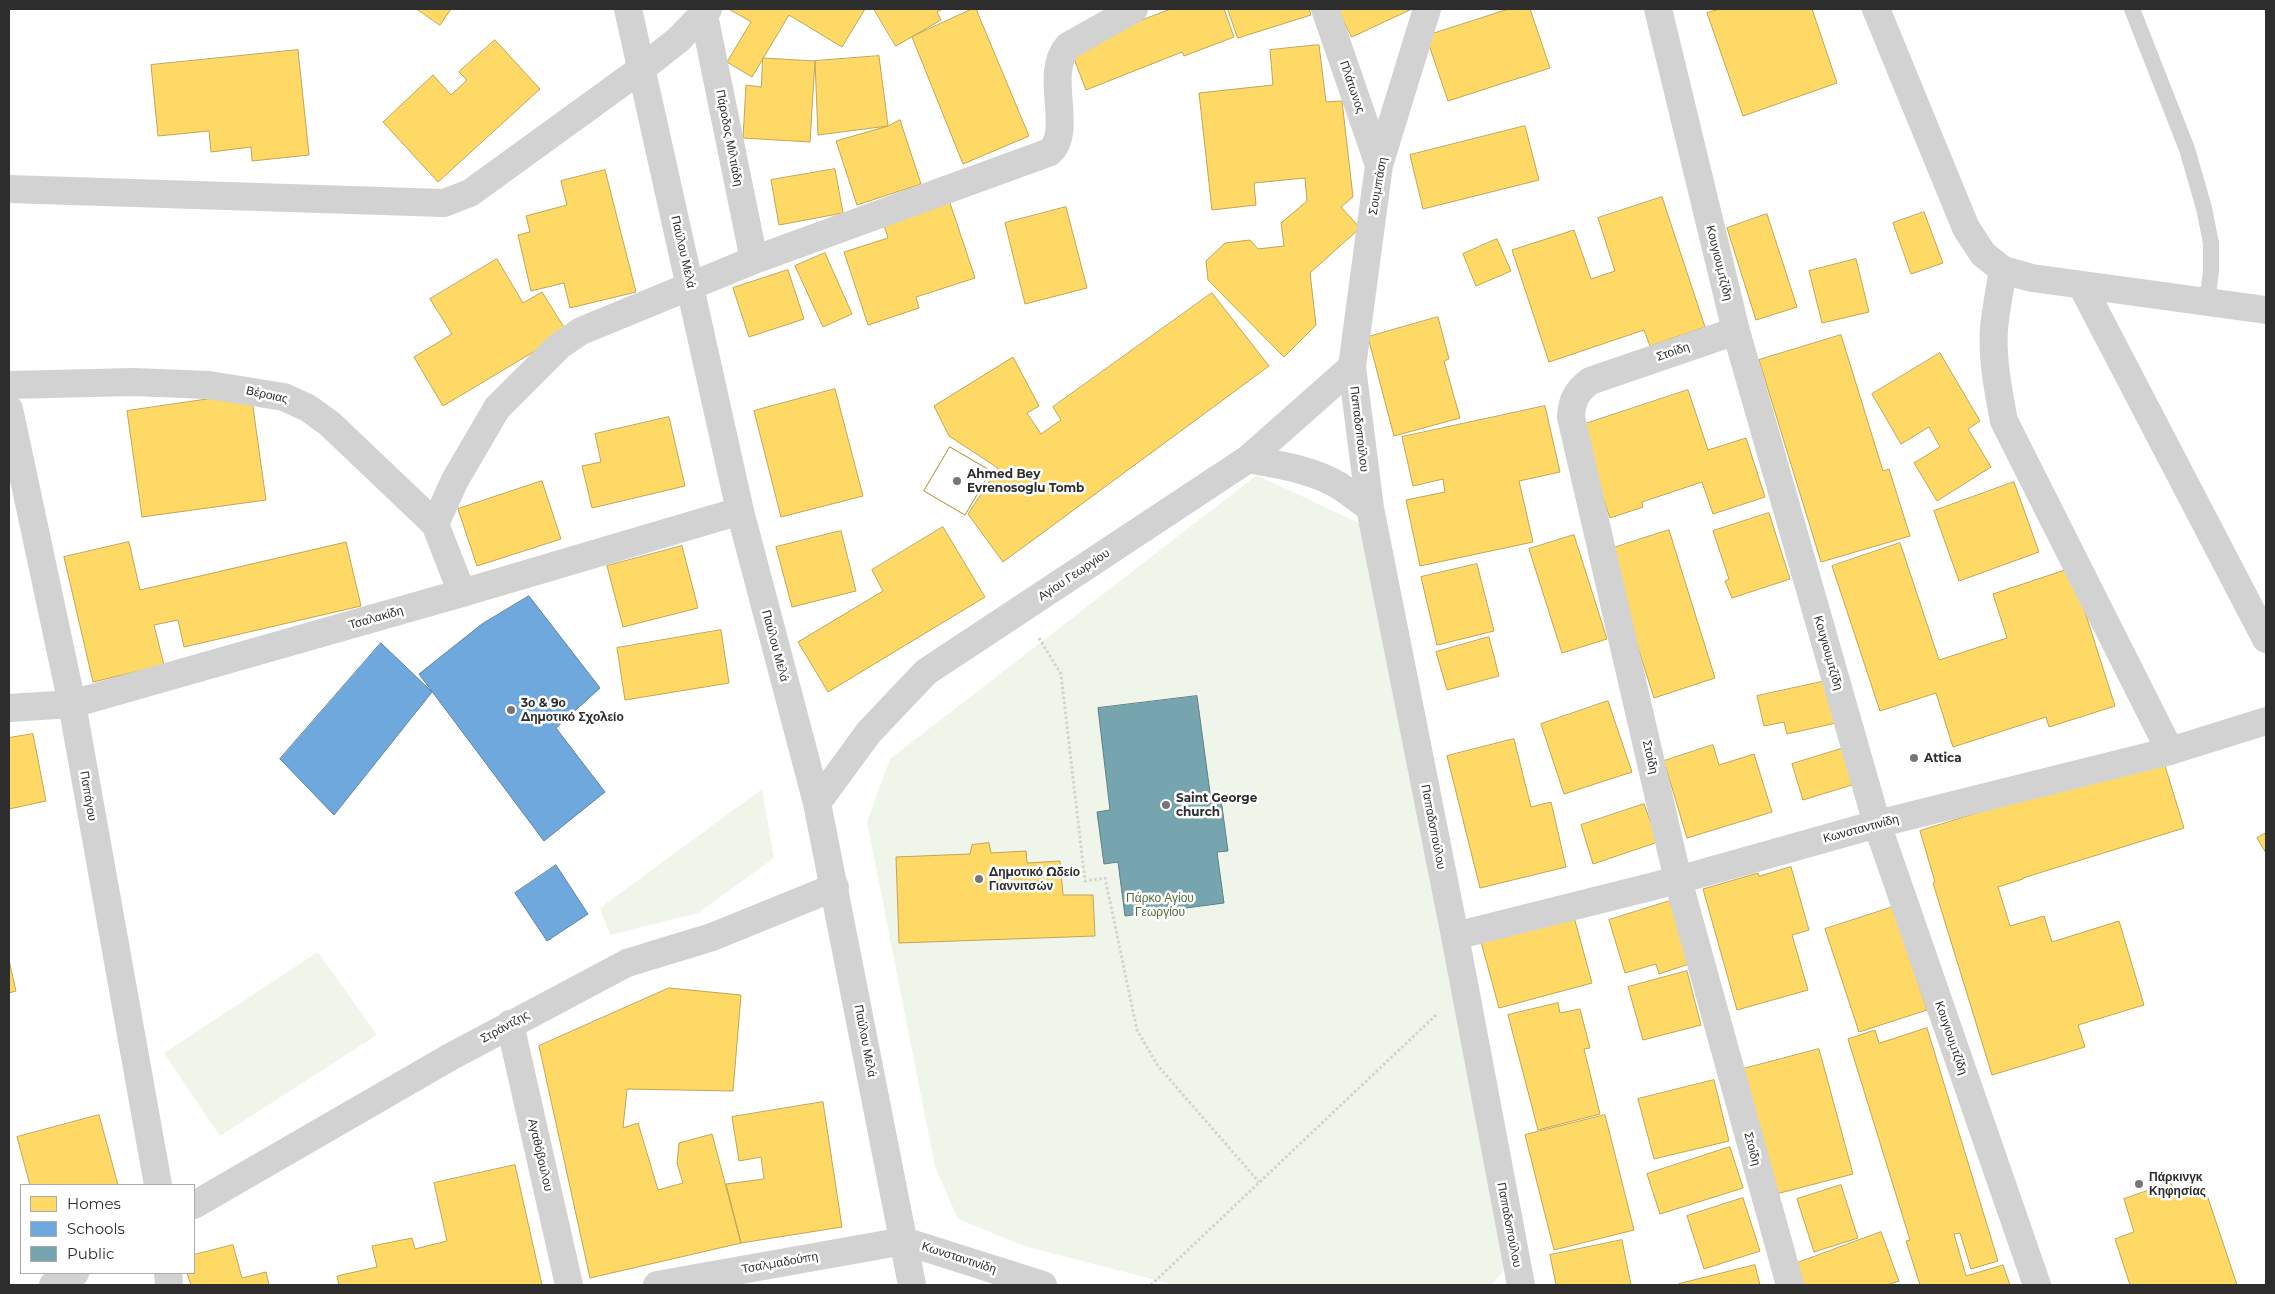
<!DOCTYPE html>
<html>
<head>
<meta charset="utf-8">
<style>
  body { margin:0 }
  #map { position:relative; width:2275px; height:1294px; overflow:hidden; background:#fff; font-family:Montserrat,sans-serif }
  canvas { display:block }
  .frame { position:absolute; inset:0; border:10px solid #2d2d2d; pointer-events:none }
  .legend { position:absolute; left:20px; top:1184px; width:175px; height:90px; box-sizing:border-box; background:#fff; border:1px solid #ababab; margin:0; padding:6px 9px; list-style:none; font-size:15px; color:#2d2d2d }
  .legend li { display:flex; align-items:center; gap:10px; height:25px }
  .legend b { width:25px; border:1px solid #ababab }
</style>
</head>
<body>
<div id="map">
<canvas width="2275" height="1294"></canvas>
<div class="frame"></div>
<ul class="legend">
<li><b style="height:14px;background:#ffd966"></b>Homes</li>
<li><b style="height:14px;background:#6fa8dc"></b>Schools</li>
<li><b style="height:14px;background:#76a5af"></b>Public</li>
</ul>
</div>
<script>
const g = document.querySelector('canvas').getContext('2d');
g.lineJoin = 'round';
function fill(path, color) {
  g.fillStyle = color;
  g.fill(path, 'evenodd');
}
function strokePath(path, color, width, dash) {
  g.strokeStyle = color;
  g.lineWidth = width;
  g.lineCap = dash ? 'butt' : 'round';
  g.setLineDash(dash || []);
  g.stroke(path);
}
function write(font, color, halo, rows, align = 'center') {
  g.font = font + ' Montserrat,sans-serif';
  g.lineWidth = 5;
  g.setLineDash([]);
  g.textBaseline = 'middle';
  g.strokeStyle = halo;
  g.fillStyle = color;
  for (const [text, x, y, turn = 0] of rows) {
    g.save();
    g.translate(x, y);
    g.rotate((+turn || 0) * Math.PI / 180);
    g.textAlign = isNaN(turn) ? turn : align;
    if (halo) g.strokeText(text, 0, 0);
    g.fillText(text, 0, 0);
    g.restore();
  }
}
const green = new Path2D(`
  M1257,475L1363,525L1505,1269L1492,1285H1175L1024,1246L958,1219L935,1167L867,822L890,759Z
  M762,789L774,858L698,913L610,935L600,908Z
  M318,952L377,1035L220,1136L164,1053Z`);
const homes = new Path2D(`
  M417,9H451L440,25Z
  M729,9H865L842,47L789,15L752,77L727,62L751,22Z
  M874,9H942L937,12L941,20L896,46Z
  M972,9H976L1029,136L963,164L912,37Z
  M1171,9H1224L1234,37L1184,56L1182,52L1086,90L1070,48Z
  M1228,9H1309L1311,15L1238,38Z
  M1338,9H1412L1352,37Z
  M1509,9H1530L1550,68L1448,101L1426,36Z
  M1720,9H1812L1837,83L1743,116L1707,13Z
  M495,40L540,89L438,182L383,122L433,75L451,95L467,80L459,72Z
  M1319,45L1326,102L1342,101L1353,197L1341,207L1360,228L1310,273L1316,325L1284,357L1208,280L1206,261L1225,243L1250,240L1258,249L1284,246L1281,223L1307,201L1305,178L1254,183L1256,205L1212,210L1199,93L1273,85L1270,50Z
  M298,50L309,155L252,161L251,147L211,152L209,131L158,136L151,65Z
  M879,56L888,126L818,135L815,61Z
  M763,58L815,61L810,142L743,138L746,85L761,87Z
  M900,120L921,184L857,205L836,141L888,126Z
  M1525,126L1539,180L1423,209L1410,155Z
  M835,169L843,213L779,225L771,180Z
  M605,170L636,292L570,308L564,283L531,291L518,235L530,232L526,216L567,205L561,181Z
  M1662,197L1705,327L1650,346L1644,330L1549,362L1512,250L1574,230L1591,279L1615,271L1598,218Z
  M950,203L975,278L916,297L919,308L868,325L844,252L888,238L884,225Z
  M1066,207L1087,288L1025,304L1005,223Z
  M1924,212L1943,263L1911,274L1893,223Z
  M1767,214L1797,307L1756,320L1727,228Z
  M1497,239L1511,271L1476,286L1463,254Z
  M825,253L852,314L823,327L795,266Z
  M497,259L523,303L542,292L567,332L443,406L414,357L452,334L430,299Z
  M1856,259L1869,312L1822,323L1809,271Z
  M788,270L804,319L749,337L733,288Z
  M1212,293L1269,366L1003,562L968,514L998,468L949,436L934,406L1013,357L1039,406L1027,413L1041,434L1061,420L1053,407Z
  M1438,317L1449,359L1444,361L1460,418L1394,436L1368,337Z
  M1841,335L1883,471L1889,469L1910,536L1821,562L1759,360Z
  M1940,353L1980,421L1968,429L1991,467L1937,501L1914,463L1940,447L1929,427L1901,444L1872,394Z
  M835,389L863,496L781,517L754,411Z
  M1688,390L1708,450L1746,438L1765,497L1713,514L1702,482L1642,502L1643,507L1610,518L1579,426Z
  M251,393L266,500L142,517L127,411Z
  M1545,406L1560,472L1519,481L1533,542L1420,566L1406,500L1445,492L1443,479L1413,486L1402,437Z
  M669,417L685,486L592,508L582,466L601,462L595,434Z
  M950,447L991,471L965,515L924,491Z
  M950,447L991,471L965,515L924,491Z
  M542,481L561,539L477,566L458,509Z
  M2014,482L2039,552L1959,581L1934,511Z
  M1769,513L1790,579L1732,598L1725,581L1729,579L1713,531Z
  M943,527L985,597L828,692L798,642L883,591L872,570Z
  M1669,530L1715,678L1654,698L1607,550Z
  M841,531L856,591L792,607L776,547Z
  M1574,535L1607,639L1562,653L1529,549Z
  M129,542L140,590L346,542L361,606L184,647L178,620L154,625L164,665L93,682L64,557Z
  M1900,543L1939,660L2007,638L1993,594L2071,568L2115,706L2049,727L2046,717L1953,747L1936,693L1880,711L1832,566Z
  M682,546L698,608L623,627L607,566Z
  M1477,564L1494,631L1437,645L1421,577Z
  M721,630L729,683L625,700L617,648Z
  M1489,637L1499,676L1447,690L1436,652Z
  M1826,681L1836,723L1787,734L1784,722L1764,726L1757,696Z
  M1608,701L1632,772L1564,794L1541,724Z
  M33,734L46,801L9,809V738Z
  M1514,739L1531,807L1551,802L1566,867L1480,888L1447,756Z
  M1713,745L1719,765L1754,754L1772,812L1687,838L1664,761Z
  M1844,748L1855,784L1803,800L1792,764Z
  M2162,756L2184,828L2023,878V879L1998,887L2010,926L2044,916L2052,942L2119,921L2144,1005L2078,1025L2085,1047L1992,1075L1933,883L1935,882L1920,831Z
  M1644,804L1658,842L1593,864L1581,825Z
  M2266,833V853L2257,838Z
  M989,843L991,853L1026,851L1027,863L1060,861L1063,895H1093L1095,936L899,943L896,857L970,854L972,845Z
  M1791,867L1809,930L1792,935L1808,990L1737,1010L1703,889L1758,873L1759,876Z
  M1670,901L1689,964L1659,974L1656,964L1625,973L1609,920Z
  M1893,907L1927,1010L1859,1032L1825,929Z
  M1574,917L1592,983L1499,1008L1481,942Z
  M9,960L16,991L9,993Z
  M1687,971L1701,1025L1643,1040L1628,987Z
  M669,988L741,995L733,1091L627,1089L623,1128L638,1123L658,1190L683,1183L677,1163L679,1143L712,1134L741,1243L590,1278L539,1046Z
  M1558,1003L1560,1013L1580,1009L1590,1048L1584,1049L1600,1114L1538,1130L1508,1015Z
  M1927,1028L1998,1261L1971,1269L1960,1233L1954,1234L1966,1276L2003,1265L2010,1285H1920L1906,1241L1910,1240L1848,1039L1875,1030L1879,1043Z
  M1819,1049L1853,1174L1776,1194L1743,1069Z
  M1714,1080L1729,1141L1654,1159L1638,1099Z
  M823,1102L842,1227L741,1243L726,1184L764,1179L761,1157L739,1161L732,1117Z
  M99,1115L118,1185H30L17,1137Z
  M1605,1115L1634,1230L1554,1250L1525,1135Z
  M1730,1147L1743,1188L1660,1214L1647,1174Z
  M515,1165L542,1285H339L337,1276L377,1267L372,1246L412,1238L415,1249L447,1241L434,1183Z
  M2171,1183L2175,1196L2204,1186L2237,1285H2130L2115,1239L2134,1232L2124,1199Z
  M1841,1185L1858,1238L1814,1252L1797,1199Z
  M1743,1198L1760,1251L1704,1269L1687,1216Z
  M1881,1232L1899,1281L1887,1285H1799L1792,1265Z
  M1622,1240L1631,1285H1556L1550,1255Z
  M233,1245L242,1278L266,1272L269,1285H191L187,1273H194V1255Z
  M1755,1265L1760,1285H1680L1679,1284Z`);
const schools = new Path2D(`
  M529,596L600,688L556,728L605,792L544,841L419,674L482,624Z
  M381,643L432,692L334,815L280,759Z
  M556,865L588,914L547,941L515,893Z`);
const public = new Path2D(`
  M1197,696L1211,800L1221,799L1228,851L1217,852L1224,903L1125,916L1118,862L1104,864L1097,812L1110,810L1098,708Z`);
const path = new Path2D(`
  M1039,638L1061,674L1085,881L1105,878L1137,1030L1158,1066L1259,1182
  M1151,1285L1436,1015`);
const service = new Path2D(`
  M2132,9L2187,149L2204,208L2211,243V271L2207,302`);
const minor = new Path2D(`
  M1325,9L1379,165
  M1658,9L1736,331L1877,824L2037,1285
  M1876,9L1966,228L1983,254L2003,270L2032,278L2266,310
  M704,15L754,260
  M641,69L678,40L708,9
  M2003,270C2000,289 1996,308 1994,328C1992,359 1998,390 2004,421L2170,751
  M2082,286L2266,639
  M1736,331L1590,381C1576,392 1572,400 1571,417L1678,880L1790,1285
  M1352,367L1379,165L1427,9
  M9,385L133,382L209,385L284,397L308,408L330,424L435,524L462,593
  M9,409L72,704L158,1185
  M435,524L455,480L497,408L559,346L581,331L754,260L1050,152C1074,130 1043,74 1068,46L1134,9
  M9,708L72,704L462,593L740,511
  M510,1024L569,1285
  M168,1273L169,1285
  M657,1285L904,1241`);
const tertiary = new Path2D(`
  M628,9L740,511L817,803L912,1285
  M9,189L444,203L470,193L641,69
  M1352,367L1370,508L1455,936L1521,1285
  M1248,459C1278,465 1311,469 1338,485C1349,492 1359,500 1370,508
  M817,803L869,732L926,672L1248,459L1352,367
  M1455,936L1678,880L1877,824L2170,751L2266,721
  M194,1205L452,1056L627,963L712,937L835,887
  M904,1241L1043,1285
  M53,1285L75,1273`);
const markers = [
  [957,481,5,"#767676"],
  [511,710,5,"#767676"],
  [1914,758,5,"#767676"],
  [1166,805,5,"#767676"],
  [979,879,5,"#767676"],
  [2139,1184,5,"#767676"]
];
const streetNames = [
  ["Πλάτωνος",1352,87,71],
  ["Πάροδος Μιλτιάδη",729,138,79],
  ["Σουμπάση",1378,186,-80],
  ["Παύλου Μελά",683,252,77],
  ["Κουγιουμτζίδη",1719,263,76],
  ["Στοίδη",1673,352,-19],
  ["Βέροιας",267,395,12],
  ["Παπαδοπούλου",1359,429,83],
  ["Αγίου Γεωργίου",1074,575,-34],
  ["Τσαλακίδη",376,618,-16],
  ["Παύλου Μελά",775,646,75],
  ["Κουγιουμτζίδη",1828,653,74],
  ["Στοίδη",1650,757,77],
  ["Παπάγου",88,796,80],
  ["Παπαδοπούλου",1433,827,79],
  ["Κωνσταντινίδη",1861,829,-15],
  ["Στράντζης",505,1027,-29],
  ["Κουγιουμτζίδη",1951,1038,71],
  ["Παύλου Μελά",865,1041,79],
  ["Στοίδη",1752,1149,75],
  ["Αγαθόβουλου",540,1155,77],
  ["Παπαδοπούλου",1509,1225,79],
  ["Κωνσταντινίδη",959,1258,18],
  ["Τσαλμαδούπη",780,1263,-10]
];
const poiNames = [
  ["Ahmed Bey",967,474],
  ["Evrenosoglu Tomb",967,488],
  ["3ο & 9ο",521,703],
  ["Δημοτικό Σχολείο",521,717],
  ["Attica",1924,758],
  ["Saint George",1176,798],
  ["church",1176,812],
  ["Δημοτικό Ωδείο",989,872],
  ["Γιαννιτσών",989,886],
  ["Πάρκινγκ",2149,1177],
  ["Κηφησίας",2149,1191]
];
const parkNames = [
  ["Πάρκο Αγίου",1160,898],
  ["Γεωργίου",1160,912]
];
fill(green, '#f0f5ea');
fill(homes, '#ffd966');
strokePath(homes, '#c0a555', 1);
fill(schools, '#6fa8dc');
strokePath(schools, '#5b83a8', 1);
fill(public, '#76a5af');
strokePath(public, '#608188', 1);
strokePath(path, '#d2d2d2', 3, [2.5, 2.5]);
strokePath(service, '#d2d2d2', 16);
strokePath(minor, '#d2d2d2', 28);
strokePath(tertiary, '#d2d2d2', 28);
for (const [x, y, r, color] of markers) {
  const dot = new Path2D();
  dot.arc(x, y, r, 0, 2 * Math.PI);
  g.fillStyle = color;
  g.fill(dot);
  strokePath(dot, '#fff', 2);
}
write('12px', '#2d2d2d', '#fff', streetNames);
write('bold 12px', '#2d2d2d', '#fff', poiNames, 'left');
write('12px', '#4e6c37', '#fff', parkNames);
</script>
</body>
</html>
